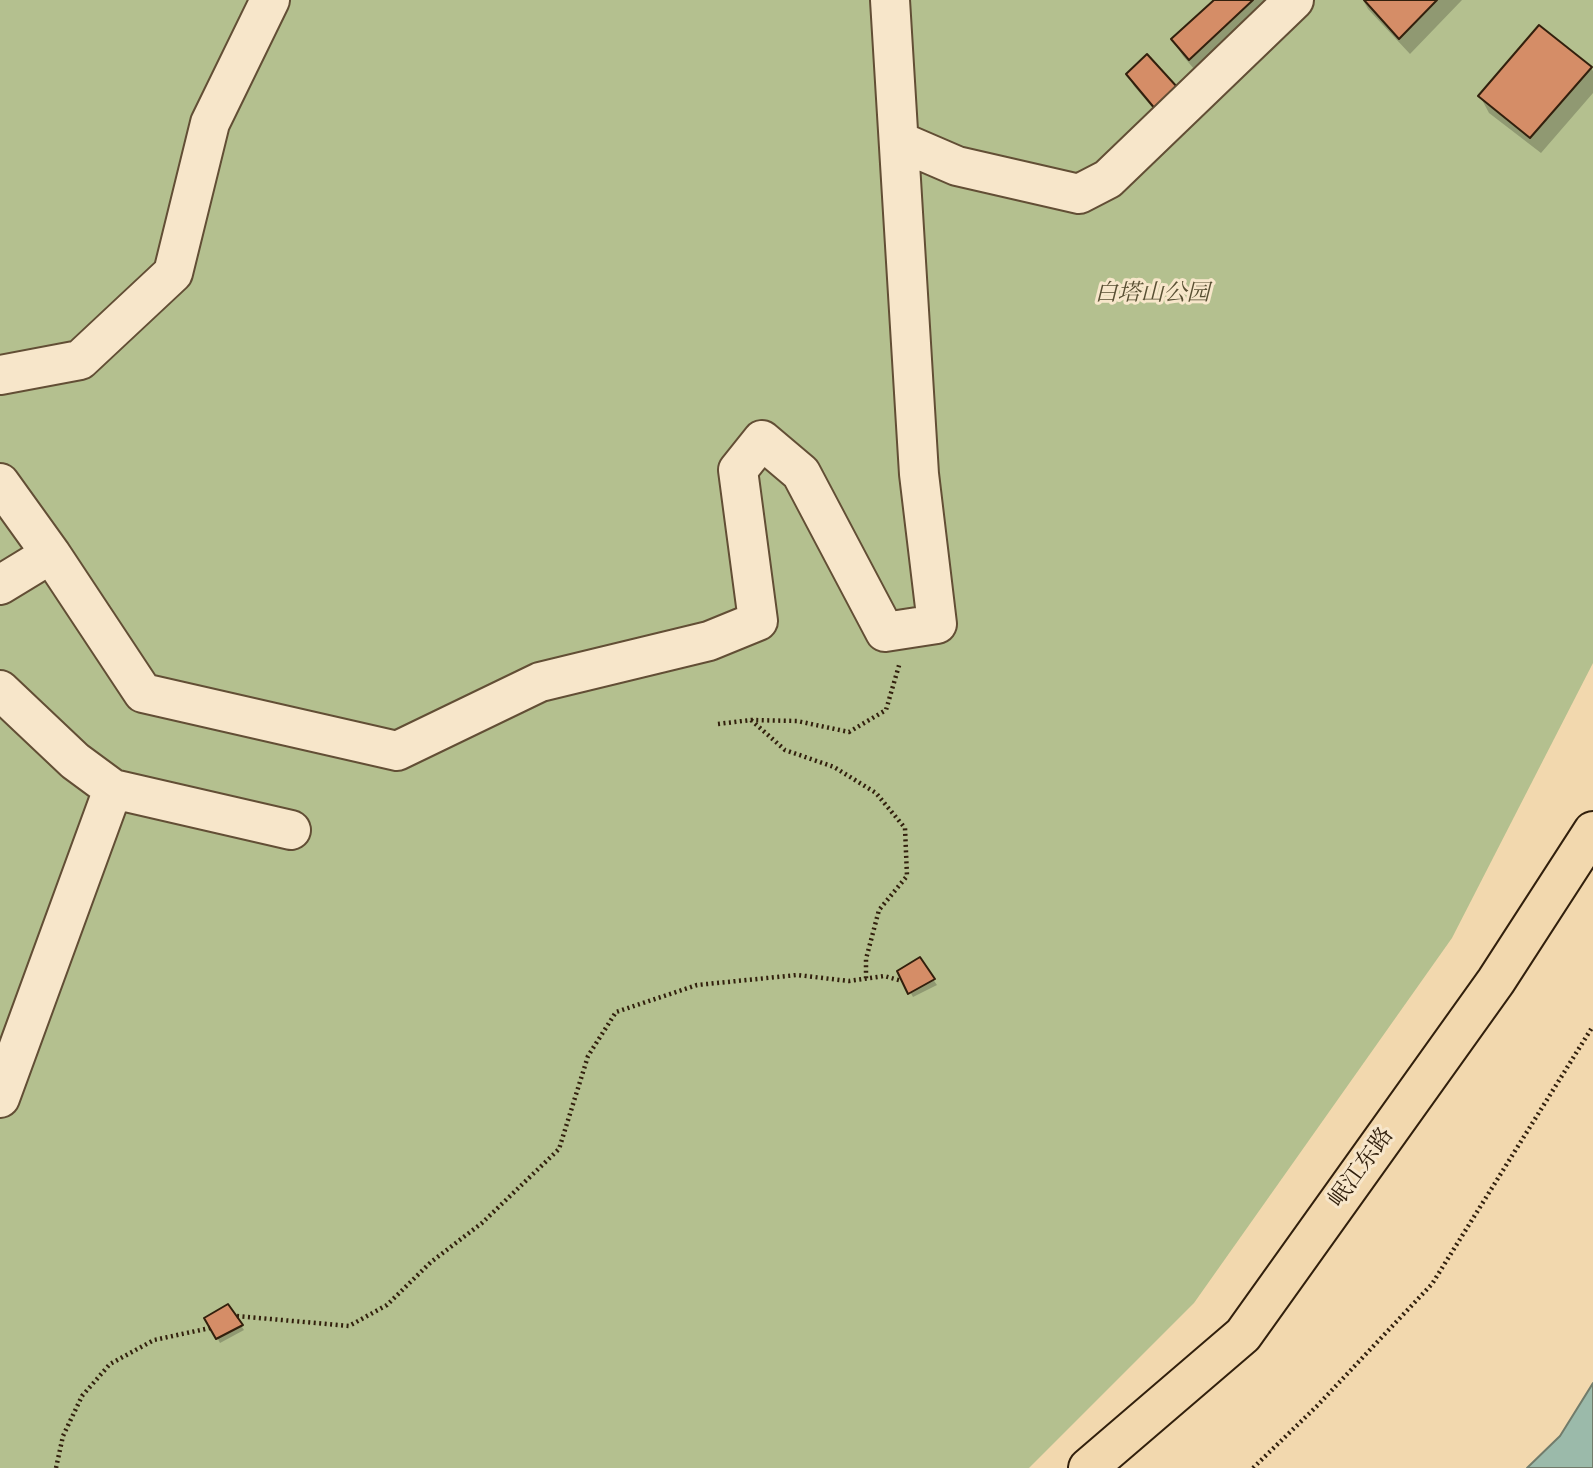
<!DOCTYPE html>
<html>
<head>
<meta charset="utf-8">
<style>
  body { margin:0 }
  canvas { display:block; background:#f2d8ae }
</style>
</head>
<body>
<canvas width="1593" height="1468"></canvas>
<script>
const g = document.querySelector('canvas').getContext('2d');
g.lineJoin = 'round';
function fill(path, color) {
  g.fillStyle = color;
  g.fill(path, 'evenodd');
}
function strokePath(path, color, width, dash) {
  g.strokeStyle = color;
  g.lineWidth = width;
  g.lineCap = dash ? 'butt' : 'round';
  g.setLineDash(dash || []);
  g.stroke(path);
}
function write(font, color, halo, rows, align = 'center') {
  g.font = font + ' "Libre Bodoni","Noto Serif SC",serif';
  g.lineWidth = 6;
  g.setLineDash([]);
  g.textBaseline = 'middle';
  g.strokeStyle = halo;
  g.fillStyle = color;
  for (const [text, x, y, turn = 0] of rows) {
    g.save();
    g.translate(x, y);
    g.rotate((+turn || 0) * Math.PI / 180);
    g.textAlign = isNaN(turn) ? turn : align;
    if (halo) g.strokeText(text, 0, 0);
    g.fillText(text, 0, 0);
    g.restore();
  }
}
const green = new Path2D(`
  M0,0H1593V663L1452,938L1194,1303L1029,1468H0Z`);
const water = new Path2D(`
  M1593,1383V1468H1527L1560,1436Z`);
const shadow = new Path2D(`
  M1216,0H1280L1200,76L1183,56L1173,40Z
  M1363,0H1462L1410,54L1368,9Z
  M1147,56L1163,120L1134,86L1128,75Z
  M1591,68L1593,71V93L1541,153L1489,113L1480,96Z
  M919,960L937,985L913,997L899,972Z
  M227,1306L244,1330L220,1343L207,1318Z`);
const building = new Path2D(`
  M1214,0H1253L1189,60L1171,39Z
  M1364,0H1437L1399,39Z
  M1539,25L1592,67L1530,138L1478,96Z
  M1147,54L1178,88L1156,110L1126,74Z
  M920,957L935,979L908,994L897,971Z
  M228,1304L243,1325L216,1339L204,1318Z`);
const path = new Path2D(`
  M751,720L785,750L834,767L876,793L905,828L907,876L879,910L866,959V979
  M718,724L751,720L797,721L849,732L886,710L900,662
  M237,1316L349,1326L387,1305L431,1262L482,1223L559,1149L588,1056L616,1012L697,985L797,975L849,981L884,976L902,981
  M56,1468L63,1436L82,1396L110,1364L154,1340L210,1328
  M1253,1468L1317,1406L1432,1284L1593,1026`);
const minor = new Path2D(`
  M899,141L957,166L1079,194L1108,179L1294,0
  M0,375L80,360L173,273L210,123L270,0
  M0,483L51,554L143,693L397,751L540,682L709,641L758,621L738,470L762,440L801,473L885,632L937,624L919,474L890,0
  M0,585L51,554
  M0,690L75,761L113,789L291,830
  M0,1098L113,789`);
const highway = new Path2D(`
  M1088,1468L1243,1335L1496,981L1593,831`);
const parkNames = [
  ["白塔山公园",1152,294]
];
const streetNames = [
  ["岷江东路",1362,1168,-54]
];
fill(green, '#b4c08f');
fill(water, '#9bbaaa');
strokePath(water, '#717c6b', 2);
fill(shadow, '#0003');
fill(building, '#d58d67');
strokePath(building, '#32200d', 2);
strokePath(minor, '#624e35', 42);
strokePath(highway, '#32200d', 42);
strokePath(path, '#32200d', 4.5, [2, 3.5]);
strokePath(minor, '#f7e6ca', 38);
strokePath(highway, '#f2d8ae', 38);
write('italic 23px', '#595034', '#f7e6ca', parkNames);
write('23px', '#32200d', '#f7e6ca', streetNames);
</script>
</body>
</html>
